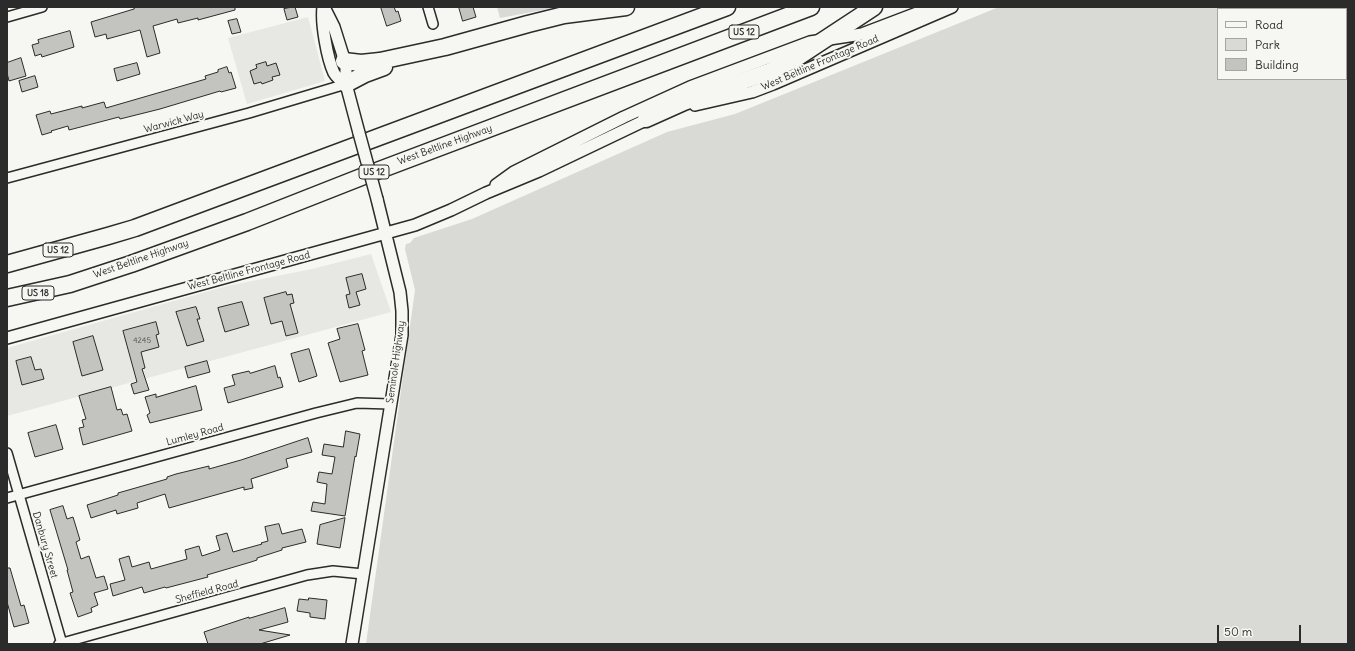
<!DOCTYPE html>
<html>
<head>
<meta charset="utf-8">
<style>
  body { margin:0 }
  #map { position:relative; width:1355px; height:651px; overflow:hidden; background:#f6f6f2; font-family:Delius,sans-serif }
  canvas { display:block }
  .frame { position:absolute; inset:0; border:8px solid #2b2b2b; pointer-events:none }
  .legend { position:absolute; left:1217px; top:8px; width:130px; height:72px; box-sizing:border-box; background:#f6f6f2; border:1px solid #a5a5a2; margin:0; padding:5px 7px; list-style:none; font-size:12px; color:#2b2b2b }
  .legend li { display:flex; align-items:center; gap:8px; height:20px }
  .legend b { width:20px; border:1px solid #a5a5a2 }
  .scale { position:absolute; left:1217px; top:625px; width:84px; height:18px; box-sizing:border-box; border:2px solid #2b2b2b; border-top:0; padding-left:5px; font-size:12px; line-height:14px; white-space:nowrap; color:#2b2b2b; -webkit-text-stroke:3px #f6f6f2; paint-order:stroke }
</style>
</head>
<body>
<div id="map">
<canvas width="1355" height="651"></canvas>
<div class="frame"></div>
<ul class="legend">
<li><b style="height:5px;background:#f6f6f2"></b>Road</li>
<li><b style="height:11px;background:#d9d9d5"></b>Park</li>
<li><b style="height:11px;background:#c3c3c0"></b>Building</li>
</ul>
<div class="scale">50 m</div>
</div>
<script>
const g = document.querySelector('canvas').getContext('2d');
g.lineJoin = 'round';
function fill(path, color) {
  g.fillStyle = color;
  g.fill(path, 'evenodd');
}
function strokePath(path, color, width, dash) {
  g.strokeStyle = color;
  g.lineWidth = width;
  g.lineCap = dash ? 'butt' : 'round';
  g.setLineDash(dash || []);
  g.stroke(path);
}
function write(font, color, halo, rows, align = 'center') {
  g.font = font + ' Delius,sans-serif';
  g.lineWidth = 4;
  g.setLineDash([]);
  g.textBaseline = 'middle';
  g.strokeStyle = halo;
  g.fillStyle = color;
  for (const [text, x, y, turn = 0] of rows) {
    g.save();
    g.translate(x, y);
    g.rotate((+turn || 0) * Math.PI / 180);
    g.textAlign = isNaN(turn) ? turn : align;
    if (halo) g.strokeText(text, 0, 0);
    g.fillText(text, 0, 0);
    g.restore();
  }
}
const built = new Path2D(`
  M308,17L325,81L247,104L228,38Z
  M371,254L391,312L7,416V348L227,286L312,269Z`);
const green = new Path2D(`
  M497,7H559L500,18Z
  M999,7H1348V644H366L415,290L405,249L406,244L410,243L414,238L472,219L667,132L735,114ZM1218,9H1346V79H1218Z`);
const building = new Path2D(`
  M134,7H235V10L198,20V18L178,23L177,19L153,26L160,53L147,57L140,30L107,39L106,34L95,37L91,22L134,9Z
  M295,7L298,17L287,20L284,9Z
  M381,7H394L396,12L398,11L401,21L387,26Z
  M459,7H473L476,17L463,21Z
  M237,19L241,32L232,34L228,21Z
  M70,31L74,47L42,57L41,54L35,56L32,45L39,43L38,40Z
  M21,58L26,76L9,81L7,73V63Z
  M266,62L267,66L276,63L280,75L272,77L273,80L262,84L261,82L254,84L250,71L257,68L256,65Z
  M137,63L140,74L117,81L114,69Z
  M227,67L229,73L231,72L236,88L221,92L220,91L160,109L120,119L119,117L69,130L68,126L51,131L52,132L42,135L36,115L50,111L51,114L82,106V108L104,102L106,108L206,79L205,76L218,72V70Z
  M35,76L38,87L22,92L19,81Z
  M362,274L366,289L356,292L360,305L349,308L346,295L350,294L346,278Z
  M286,292L287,295L292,294L294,303L290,304L298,333L286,336L282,321L271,324L264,298Z
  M242,302L249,325L225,332L218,308Z
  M196,307L200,319H197L204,341L187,346L176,312Z
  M156,322L159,334L156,335L159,347L141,352L145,368L142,369L149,390L134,394L131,384L137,382L123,331Z
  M358,324L365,350L362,351L368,375L340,382L328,343L340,339L337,329Z
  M93,336L103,370L82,376L73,342Z
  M309,349L317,376L299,382L291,354Z
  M31,357L35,370L41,369L44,379L22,385L16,361Z
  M207,361L210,372L188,378L185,367Z
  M275,366L278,378L280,377L283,387L228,403L224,388L235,385L232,375L249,371L250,373Z
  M196,386L202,410L150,423L147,415L150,413L145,397L156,394V397Z
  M111,387L117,410L121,409L123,415L127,414L132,431L83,445L79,428L84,427L82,420L86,419L79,396Z
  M56,425L63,449L35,457L28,433Z
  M346,431L360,434L356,457L355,456L345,516L311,511L313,502L325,504L327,484L317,482L319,472L332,474L335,457L322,455L324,444L343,447Z
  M308,438L312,452L286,459L288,467L251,479L253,488L244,490V487L169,508L165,494L137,503L138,508L117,514L116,510L91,518L87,505L118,495V493L167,479V477L176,474L209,466V469L241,460Z
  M63,506L67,519L73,517L80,540L76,542L81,559L89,556L96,578L104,576L108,589L94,593L98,605L91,608L92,612L78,617L70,593L73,592L67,570H68L50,510Z
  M345,518L340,548L317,544L320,525Z
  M279,524L282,534L302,529L306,542L282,548V550L257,558V560L251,562L207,575L208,577L166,588L165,587L144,593L142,587L113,596L110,584L125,580L119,559L129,556L132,567L149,562L151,569L187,559L185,550L199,546L202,556L220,550L216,536L227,533L233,552L262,544L261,543L268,541L265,527Z
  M7,568H10L21,606L24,605L29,623L14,627L7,602Z
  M309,598L327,600L325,619L310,617V613L297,611L299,599L308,600Z
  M285,608L288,622L259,630L290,635L260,644H208L204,632L249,617V618Z`);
const minor = new Path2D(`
  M428,7L433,24
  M7,17L42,7
  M7,178L249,113L346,84
  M7,453L62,644
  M7,498L316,413L357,403L390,404
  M59,644L307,575L333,571L363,574`);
const tertiary = new Path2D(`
  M323,7C321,23 327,58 334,73C337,78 341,81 346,84
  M324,7L334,27L346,65V84L359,133
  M695,105L752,92L773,84L952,7
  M496,185L514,172L624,117L690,87L810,42L862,34L933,7
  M7,338L415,225L451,210L486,193L539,171L652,117
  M352,644L402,335V311L400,292L377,199`);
const motorway = new Path2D(`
  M344,61L361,63L380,61L445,47L528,24L564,15L626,7
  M346,84L365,74L384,67
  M646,119L684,102L771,71L795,59L874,7
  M7,264L108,236L135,228L727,7
  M7,298L70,284L131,264L247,222L369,174L811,7`);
const tertiaryBridge = new Path2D(`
  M359,133L377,199`);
const numberNames = [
  ["4245",142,341]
];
const shields = [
  [744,32,30],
  [374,172,30],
  [58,250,30],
  [38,293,32]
];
const shieldNames = [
  ["US 12",744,32],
  ["US 12",374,172],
  ["US 12",58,250],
  ["US 18",38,293]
];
const streetNames = [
  ["West Beltline Frontage Road",820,63,-23],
  ["Warwick Way",174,122,-15],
  ["West Beltline Highway",445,145,-20],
  ["West Beltline Highway",141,259,-19],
  ["West Beltline Frontage Road",249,271,-15],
  ["Seminole Highway",396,362,-82],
  ["Lumley Road",195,435,-15],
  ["Danbury Street",45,545,74],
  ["Sheffield Road",207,592,-15]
];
fill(built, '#e7e7e3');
fill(green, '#d9d9d5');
fill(building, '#c3c3c0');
strokePath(building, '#2b2b2b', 1);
strokePath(minor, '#2b2b2b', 12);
strokePath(tertiary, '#2b2b2b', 14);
strokePath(motorway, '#2b2b2b', 19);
strokePath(minor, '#f6f6f2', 9);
strokePath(tertiary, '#f6f6f2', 11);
strokePath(motorway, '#f6f6f2', 16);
strokePath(tertiaryBridge, '#2b2b2b', 14, []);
strokePath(tertiaryBridge, '#f6f6f2', 11);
write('8px', '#515150', null, numberNames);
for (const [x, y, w] of shields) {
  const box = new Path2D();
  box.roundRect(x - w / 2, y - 7, w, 14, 3);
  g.fillStyle = '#f6f6f2';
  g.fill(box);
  strokePath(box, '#2b2b2b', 1);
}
write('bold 9px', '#2b2b2b', null, shieldNames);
write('10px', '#2b2b2b', '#f6f6f2', streetNames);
</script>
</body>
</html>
